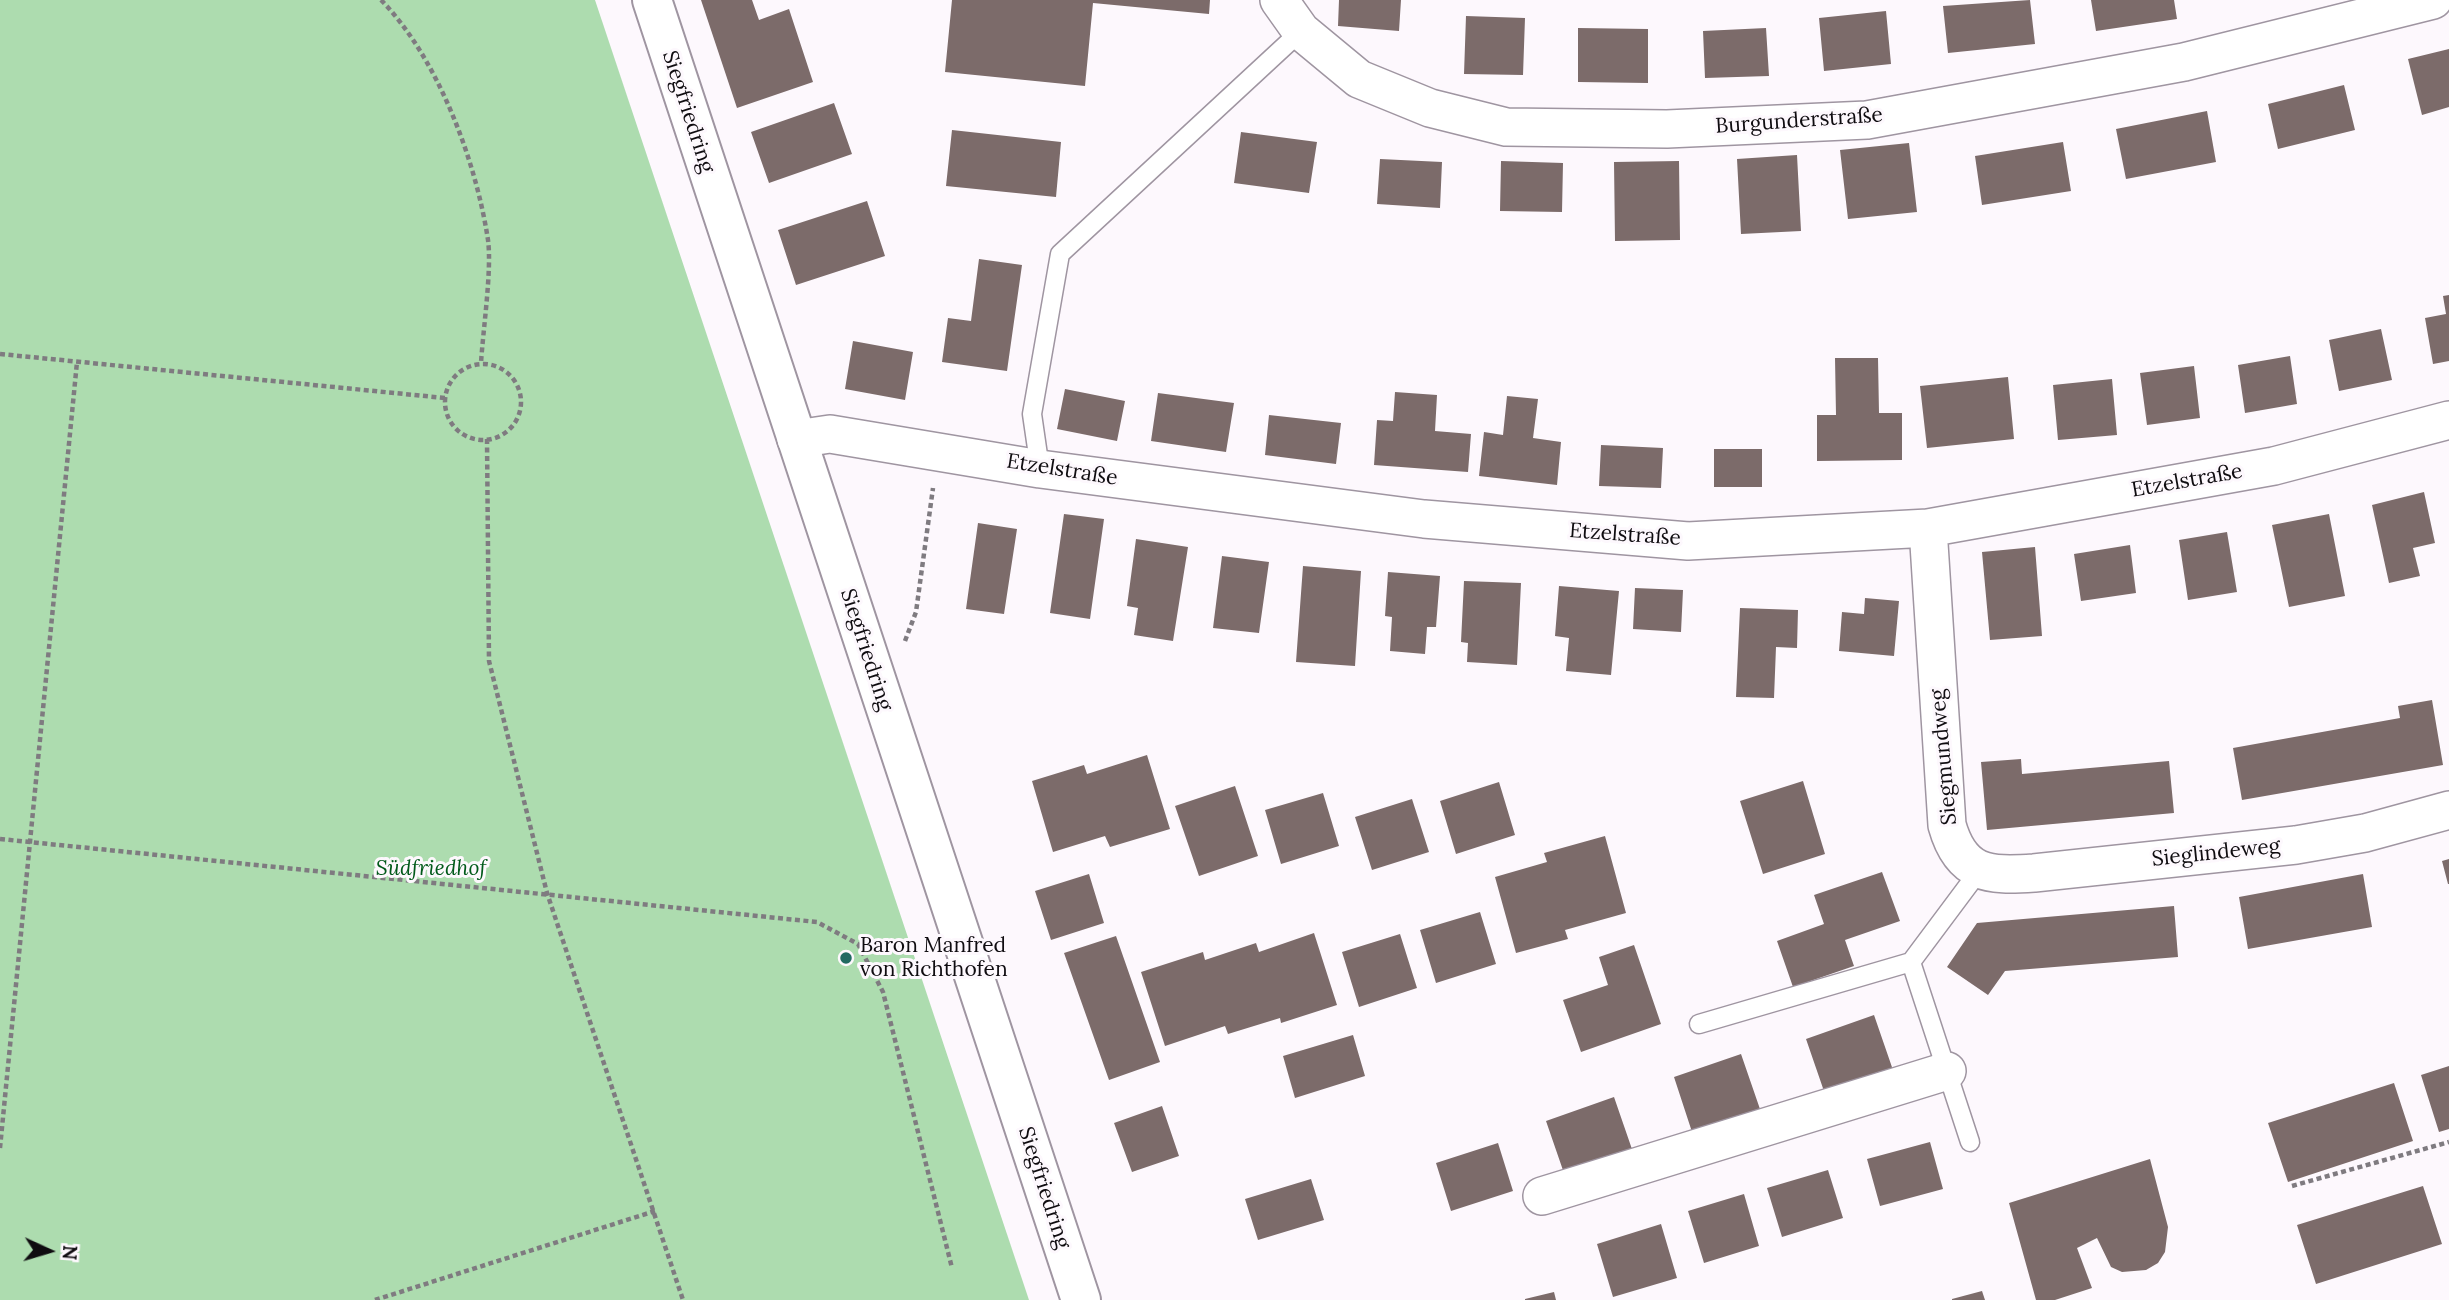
<!DOCTYPE html>
<html>
<head>
<meta charset="utf-8">
<style>
  body { margin:0 }
  #map { position:relative; width:2449px; height:1300px; overflow:hidden; background:#fdf8fd; font-family:Lora,serif }
  canvas { display:block }
  .north { position:absolute; left:14px; top:1216px; width:70px; height:70px; -webkit-text-stroke:5px #fdf8fd; paint-order:stroke; rotate:94deg; font-size:19px; font-weight:700; line-height:28px; text-align:center; color:#0f0c10 }
  .north::after { content:''; display:block; margin:auto; width:24px; height:32px; background:#0f0c10; clip-path:polygon(50% 0,100% 100%,50% 72%,0 100%) }
</style>
</head>
<body>
<div id="map">
<canvas width="2449" height="1300"></canvas>
<div class="north">N</div>
</div>
<script>
const g = document.querySelector('canvas').getContext('2d');
g.lineJoin = 'round';
function fill(path, color) {
  g.fillStyle = color;
  g.fill(path, 'evenodd');
}
function strokePath(path, color, width, dash) {
  g.strokeStyle = color;
  g.lineWidth = width;
  g.lineCap = dash ? 'butt' : 'round';
  g.setLineDash(dash || []);
  g.stroke(path);
}
function write(font, color, halo, rows, align = 'center') {
  g.font = font + ' Lora,serif';
  g.lineWidth = 6;
  g.setLineDash([]);
  g.textBaseline = 'middle';
  g.strokeStyle = halo;
  g.fillStyle = color;
  for (const [text, x, y, turn = 0] of rows) {
    g.save();
    g.translate(x, y);
    g.rotate((+turn || 0) * Math.PI / 180);
    g.textAlign = isNaN(turn) ? turn : align;
    if (halo) g.strokeText(text, 0, 0);
    g.fillText(text, 0, 0);
    g.restore();
  }
}
const green = new Path2D(`
  M0,0H595L1029,1300H0Z`);
const building = new Path2D(`
  M701,0H752L759,20L789,9L813,82L737,108Z
  M952,0H1210L1209,14L1093,3L1085,86L945,72Z
  M1339,0H1401L1399,31L1338,26Z
  M2030,0L2035,44L1948,53L1943,6Z
  M2091,0H2174L2177,19L2096,31Z
  M1886,11L1891,64L1824,71L1819,18Z
  M1466,16L1525,18L1523,75L1464,74Z
  M1578,28L1648,29V83L1578,82Z
  M1766,28L1769,76L1705,78L1703,31Z
  M2449,49V107L2422,115L2408,59Z
  M2344,85L2355,130L2278,149L2268,104Z
  M834,103L852,154L769,183L751,132Z
  M2207,111L2216,162L2126,179L2116,129Z
  M952,130L1061,142L1056,197L946,186Z
  M1241,132L1317,142L1309,193L1234,183Z
  M2063,142L2071,191L1982,205L1975,156Z
  M1909,143L1917,212L1848,219L1840,150Z
  M1797,155L1801,231L1741,234L1737,159Z
  M1380,159L1442,162L1440,208L1377,204Z
  M1501,161L1563,163L1562,212L1500,211Z
  M1679,161L1680,240L1615,241L1614,162Z
  M867,201L885,256L796,285L778,230Z
  M979,259L1022,265L1007,371L942,362L948,318L971,321Z
  M2449,295V361L2433,364L2425,318L2446,314L2443,296Z
  M2381,329L2392,380L2339,391L2329,340Z
  M853,341L913,352L905,400L845,389Z
  M2290,356L2297,404L2245,413L2238,365Z
  M1835,358H1878L1879,413H1902V460L1817,461V415H1836Z
  M2194,366L2200,418L2147,425L2140,373Z
  M2008,377L2014,439L1927,448L1920,386Z
  M2112,379L2117,435L2058,440L2053,385Z
  M1065,389L1125,401L1117,441L1057,429Z
  M1395,392L1437,395L1435,431L1471,434L1468,472L1374,465L1377,420L1393,421Z
  M1158,393L1234,403L1226,452L1151,441Z
  M1507,396L1538,399L1533,438L1561,442L1557,485L1479,476L1484,432L1503,435Z
  M1269,415L1341,423L1336,464L1265,455Z
  M1601,445L1663,448L1661,488L1599,486Z
  M1714,449H1762V487H1714Z
  M2424,492L2435,543L2413,548L2420,576L2389,583L2372,505Z
  M1064,514L1104,519L1090,619L1050,613Z
  M2329,514L2345,596L2289,607L2272,525Z
  M978,523L1017,529L1004,614L966,609Z
  M2227,532L2237,592L2188,600L2179,540Z
  M1136,539L1188,547L1173,641L1134,635L1138,608L1127,606Z
  M2130,545L2136,593L2081,601L2074,554Z
  M2035,547L2042,636L1990,640L1982,552Z
  M1222,556L1269,562L1259,633L1213,628Z
  M1303,566L1361,571L1355,666L1296,662Z
  M1388,572L1440,576L1436,627H1427L1425,654L1390,651L1392,617L1385,616Z
  M1464,581L1521,583L1517,665L1467,662L1468,643L1461,642Z
  M1559,586L1619,591L1611,675L1566,671L1569,638L1555,636Z
  M1635,588L1683,590L1681,632L1633,629Z
  M1865,598L1899,601L1894,656L1839,651L1842,612L1864,614Z
  M1740,608L1798,610L1797,648L1776,647L1774,698L1736,697Z
  M2432,700L2443,765L2242,800L2233,748L2400,718L2398,706Z
  M1147,755L1170,829L1110,847L1105,836L1053,852L1032,781L1084,765L1087,774Z
  M2021,759L2022,774L2169,761L2174,813L1987,830L1981,762Z
  M1803,781L1825,854L1763,874L1740,801Z
  M1499,782L1515,835L1456,854L1440,801Z
  M1235,786L1258,856L1199,876L1175,806Z
  M1323,793L1339,846L1281,864L1265,810Z
  M1412,799L1429,852L1372,870L1355,817Z
  M1605,836L1626,913L1565,930L1568,939L1516,953L1495,877L1547,862L1544,853Z
  M2449,859V884H2448L2442,861Z
  M1882,872L1900,921L1845,940L1854,966L1793,987L1777,941L1824,924L1814,895Z
  M1089,874L1104,923L1051,940L1035,891Z
  M2363,874L2372,927L2248,949L2239,897Z
  M2174,906L2178,957L2005,971L1988,995L1947,967L1977,923Z
  M1480,912L1496,964L1436,983L1420,930Z
  M1314,933L1337,1005L1281,1023L1280,1018L1228,1034L1225,1026L1165,1046L1141,972L1203,952L1205,960L1256,943L1259,952Z
  M1400,934L1417,988L1359,1007L1342,952Z
  M1116,936L1160,1062L1109,1080L1064,953Z
  M1634,945L1661,1024L1581,1052L1563,1000L1608,985L1599,957Z
  M1874,1015L1894,1073L1826,1097L1806,1039Z
  M1353,1035L1365,1076L1295,1098L1283,1056Z
  M1741,1054L1761,1112L1693,1135L1674,1077Z
  M2449,1066V1129L2439,1132L2421,1075Z
  M2394,1083L2413,1141L2288,1182L2268,1123Z
  M1614,1097L1634,1155L1566,1179L1546,1121Z
  M1162,1106L1179,1156L1132,1172L1114,1123Z
  M1930,1142L1943,1189L1880,1206L1867,1159Z
  M1498,1143L1513,1191L1451,1211L1436,1163Z
  M2150,1159L2168,1227L2165,1252L2158,1263L2146,1270L2122,1272L2111,1267L2097,1238L2077,1248L2092,1288L2055,1300H2036L2009,1203Z
  M1828,1170L1843,1218L1782,1237L1767,1188Z
  M1311,1179L1324,1220L1258,1240L1245,1199Z
  M2423,1186L2442,1244L2316,1284L2297,1225Z
  M1744,1194L1759,1246L1704,1263L1688,1211Z
  M1661,1224L1677,1278L1613,1297L1597,1244Z
  M1982,1291L1985,1300H1952V1299Z
  M1554,1292L1556,1300H1525V1299Z`);
const path = new Path2D(`
  M381,0C438,58 476,161 488,240C492,270 483,330 481,363
  M0,354L445,398
  M445 402a38 38 0 1 1 76 0a38 38 0 1 1-76 0Z
  M487,439L489,661L547,893L683,1300
  M905,641L916,612L933,488
  M0,839L817,922L858,944L883,992L952,1268
  M0,1148L77,362
  M2292,1186L2449,1142
  M375,1300L655,1211`);
const service = new Path2D(`
  M1040,469L1032,414L1060,254L1301,31
  M1699,1024L1911,962
  M1970,1142L1911,962L1979,871`);
const minor = new Path2D(`
  M1279,0L1301,31L1359,79L1430,108L1506,127L1667,129L1867,120L2184,62L2433,0
  M796,439L830,434L1040,469L1424,519L1688,541L1928,528L2274,466L2449,420
  M1928,528L1947,825C1961,875 1988,876 2034,873L2296,845L2365,833L2449,810
  M1542,1196L1947,1071`);
const primary = new Path2D(`
  M652,0L1081,1300`);
const markers = [
  [846,958,7,"#226a62"]
];
const streetNames = [
  ["Siegfriedring",688,112,72],
  ["Burgunderstraße",1799,121,-4],
  ["Etzelstraße",1062,470,9],
  ["Etzelstraße",2187,481,-10],
  ["Etzelstraße",1625,535,4],
  ["Siegfriedring",866,650,72],
  ["Siegmundweg",1944,757,-95],
  ["Sieglindeweg",2216,853,-6],
  ["Siegfriedring",1044,1188,72]
];
const parkNames = [
  ["Südfriedhof",431,869]
];
const poiNames = [
  ["Baron Manfred",860,946],
  ["von Richthofen",860,970]
];
fill(green, '#addcaf');
fill(building, '#7c6b6a');
strokePath(service, '#9f95a1', 21);
strokePath(minor, '#9f95a1', 40);
strokePath(primary, '#9f95a1', 42);
strokePath(path, '#7f7b80', 4.5, [5, 3.5]);
strokePath(service, '#fff', 18);
strokePath(minor, '#fff', 37);
strokePath(primary, '#fff', 38);
for (const [x, y, r, color] of markers) {
  const dot = new Path2D();
  dot.arc(x, y, r, 0, 2 * Math.PI);
  g.fillStyle = color;
  g.fill(dot);
  strokePath(dot, '#fdf8fd', 2.5);
}
write('21px', '#0f0c10', '#fdf8fd', streetNames);
write('italic 21px', '#005919', '#fdf8fd', parkNames);
write('21px', '#0f0c10', '#fdf8fd', poiNames, 'left');
</script>
</body>
</html>
